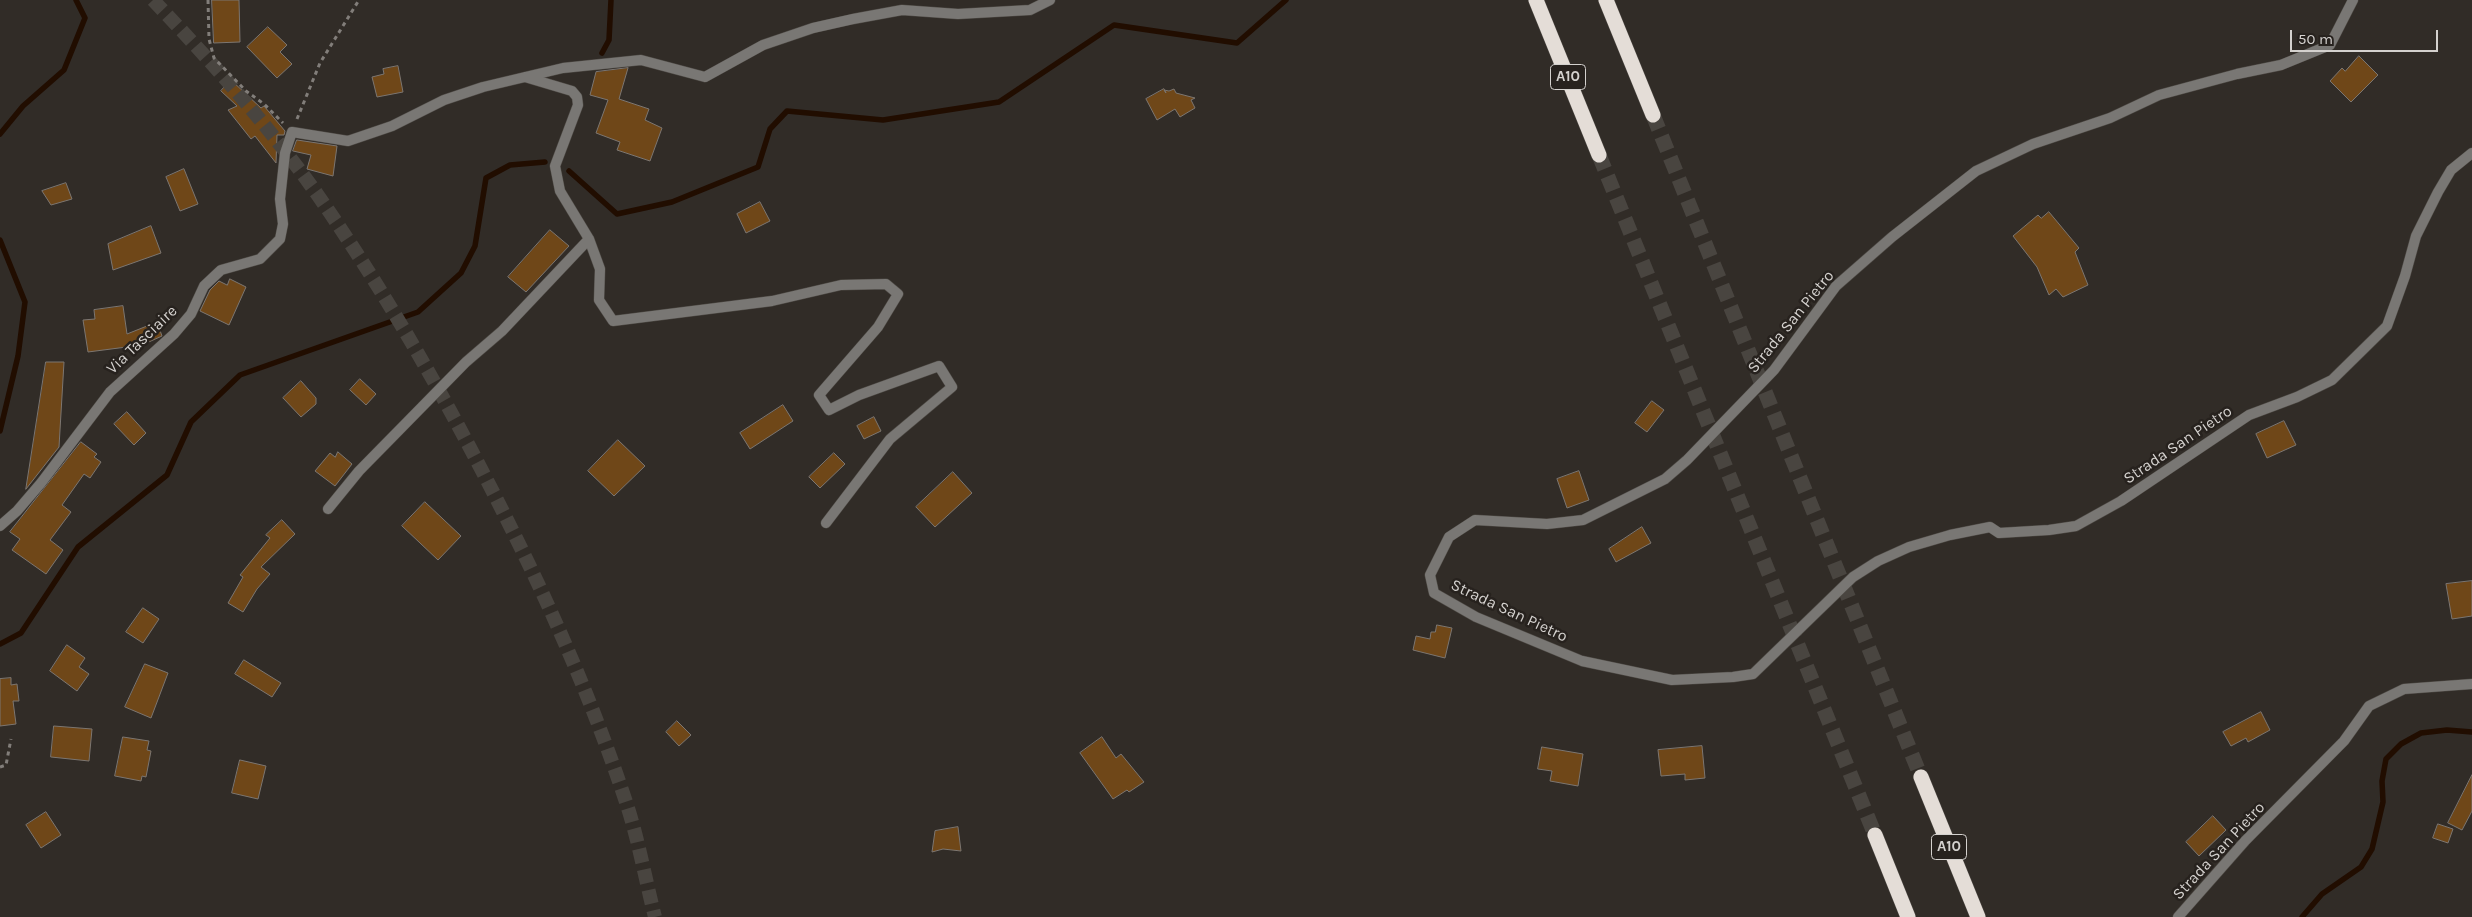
<!DOCTYPE html>
<html>
<head>
<meta charset="utf-8">
<style>
  body { margin:0 }
  #map { position:relative; width:2472px; height:917px; overflow:hidden; background:#312c27; font-family:Karla,sans-serif }
  canvas { display:block }
  .scale { position:absolute; left:2290px; top:30px; width:148px; height:22px; box-sizing:border-box; border:2px solid #d4d1ce; border-top:0; padding-left:6px; font-size:15px; line-height:18px; white-space:nowrap; color:#d4d1ce; -webkit-text-stroke:4px #27221e; paint-order:stroke }
</style>
</head>
<body>
<div id="map">
<canvas width="2472" height="917"></canvas>
<div class="scale">50 m</div>
</div>
<script>
const g = document.querySelector('canvas').getContext('2d');
g.lineJoin = 'round';
function strokePath(path, color, width, dash) {
  g.strokeStyle = color;
  g.lineWidth = width;
  g.lineCap = dash ? 'butt' : 'round';
  g.setLineDash(dash || []);
  g.stroke(path);
}
function fill(path, color) {
  g.fillStyle = color;
  g.fill(path, 'evenodd');
}
function write(font, color, halo, rows, align = 'center') {
  g.font = font + ' Karla,sans-serif';
  g.lineWidth = 5;
  g.setLineDash([]);
  g.textBaseline = 'middle';
  g.strokeStyle = halo;
  g.fillStyle = color;
  for (const [text, x, y, turn = 0] of rows) {
    g.save();
    g.translate(x, y);
    g.rotate((+turn || 0) * Math.PI / 180);
    g.textAlign = isNaN(turn) ? turn : align;
    if (halo) g.strokeText(text, 0, 0);
    g.fillText(text, 0, 0);
    g.restore();
  }
}
const stream = new Path2D(`
  M602,53L609,40L611,0
  M0,134L23,106L64,70L85,18L76,0
  M569,171L617,214L672,202L758,167L770,129L787,111L883,120L999,102L1114,25L1237,43L1286,0
  M0,240L25,302L18,356L0,431
  M0,644L21,633L78,547L167,475L191,422L240,375L418,312L461,273L475,246L486,178L510,165L545,162
  M2302,917L2322,894L2361,867L2372,849L2383,802L2382,781L2386,759L2401,744L2421,733L2447,730L2472,732`);
const building = new Path2D(`
  M212,0H239L240,42L214,43Z
  M268,27L287,45L280,52L292,64L277,78L247,47Z
  M2359,56L2378,75L2351,102L2330,81L2342,68L2345,71Z
  M398,66L403,92L377,97L372,77L384,74L383,69Z
  M628,68L619,99L649,109L645,120L662,128L650,161L617,150L620,142L596,133L608,100L590,95L596,72Z
  M231,80L261,108L264,106L285,131L284,135H277L276,163L255,136L251,139L228,110L237,106L221,91Z
  M1164,89L1166,93L1164,90L1169,91L1174,89L1176,93L1195,98L1191,100L1195,108L1180,117L1175,109L1157,120L1146,99Z
  M297,140L337,146L333,176L307,169L311,155L293,151Z
  M184,169L198,204L180,211L166,177Z
  M66,183L72,199L51,205L42,191Z
  M760,202L770,221L746,233L737,214Z
  M2049,212L2079,248L2075,252L2088,285L2063,297L2056,289L2049,295L2037,267L2013,236L2038,215L2041,218Z
  M151,226L161,253L113,270L108,244Z
  M550,230L569,246L526,292L508,277Z
  M230,279L246,287L229,325L200,311L210,290L219,281L227,285Z
  M123,306L127,334L157,322L162,336L142,345L88,352L83,320L95,319L94,310Z
  M46,362H64L59,447L26,489Z
  M360,379L376,394L366,405L350,390Z
  M301,381L316,398V404L301,417L283,398Z
  M1652,401L1664,410L1647,432L1635,423Z
  M783,405L793,421L750,449L740,433Z
  M127,412L146,433L134,445L114,424Z
  M874,417L881,431L864,439L857,426Z
  M2284,421L2296,445L2267,458L2256,434Z
  M618,440L645,466L614,496L588,471Z
  M81,442L97,454L94,457L101,462L90,478L84,474L62,505L71,512L50,540L63,550L46,574L12,550L20,539L10,532Z
  M338,452L352,464L335,486L315,471L330,453L335,457Z
  M834,453L845,464L820,488L809,477Z
  M1579,471L1589,500L1567,508L1557,479Z
  M953,472L972,493L935,527L916,507Z
  M425,502L461,536L438,560L402,526Z
  M282,520L295,534L261,567L270,574L257,589L243,612L228,603L243,577L240,575L270,538L266,535Z
  M1642,527L1651,543L1616,562L1609,549Z
  M2472,581V616L2452,619L2446,584Z
  M143,608L159,619L143,643L126,632Z
  M1437,625L1452,628L1445,658L1413,650L1416,636L1430,639L1431,632H1435Z
  M67,645L85,658L79,667L89,674L77,691L50,671Z
  M244,660L281,683L272,697L235,674Z
  M145,664L168,673L151,718L125,707Z
  M11,678V685L17,684L19,701H13L16,724L0,726V679Z
  M2261,712L2270,730L2248,742L2246,738L2231,746L2223,732Z
  M677,721L691,735L679,746L666,732Z
  M54,726L92,729L89,761L51,757Z
  M123,737L149,741L147,750L151,751L146,777L142,776L141,781L115,776Z
  M1102,737L1116,758L1121,754L1144,782L1129,792L1127,790L1113,799L1080,753Z
  M1702,746L1705,778L1685,780V774L1661,776L1658,750Z
  M1542,747L1583,754L1578,786L1550,781L1552,771L1538,769Z
  M240,760L266,766L258,799L232,793Z
  M2472,775V811L2462,830L2448,823Z
  M46,812L61,835L41,848L26,825Z
  M2213,816L2226,830L2199,856L2186,842Z
  M2438,824L2453,829L2448,843L2433,838Z
  M958,827L961,851L943,849L932,852L935,831Z`);
const trunkTunnel = new Path2D(`
  M153,0C211,61 268,125 317,194C377,280 430,371 478,463C535,572 586,682 625,799C638,837 645,878 655,917`);
const motorwayTunnel = new Path2D(`
  M1653,115L1921,777
  M1599,155L1875,835`);
const path = new Path2D(`
  M208,0L209,39L214,58L246,91L264,104L283,123
  M297,119L320,63L359,0
  M0,767L6,765L11,739`);
const minor = new Path2D(`
  M2353,0L2330,45L2281,65L2237,74L2159,95L2110,118L2033,144L1976,171L1892,237L1836,286L1774,370L1687,460L1665,479L1583,520L1547,524L1475,520L1449,537L1430,575L1434,593L1476,617L1582,661L1672,680L1733,677L1753,674L1853,577L1878,561L1909,547L1950,535L1990,527L1999,533L2049,530L2076,526L2121,501L2249,415L2297,397L2332,380L2387,326L2405,276L2416,236L2438,192L2451,170L2472,153
  M525,77L572,91L577,97L578,105L555,166L560,191L589,239L600,269L599,300L613,321L772,301L841,285L886,284L898,294L878,327L819,395L829,410L859,395L939,366L952,387L890,439L826,523
  M328,509L359,471L466,362L502,331L589,239
  M0,526L17,511L41,483L110,392L174,334L191,314L204,286L221,270L260,259L280,239L283,224L280,199L285,153L292,132L348,141L392,126L444,100L483,87L563,68L641,60L705,77L763,45L813,28L853,19L902,10L958,14L1030,10L1050,0`);
const tertiary = new Path2D(`
  M2178,917L2245,841L2344,741L2369,706L2404,689L2472,684`);
const motorway = new Path2D(`
  M1536,0L1599,155
  M1606,0L1653,115
  M1921,777L1978,917
  M1875,835L1908,917`);
const shields = [
  [1568,77,35],
  [1949,847,35]
];
const shieldNames = [
  ["A10",1568,77],
  ["A10",1949,847]
];
const streetNames = [
  ["Strada San Pietro",1791,322,-51],
  ["Via Tasciaire",142,340,-44],
  ["Strada San Pietro",2178,445,-34],
  ["Strada San Pietro",1509,611,25],
  ["Strada San Pietro",2219,851,-47]
];
strokePath(stream, '#210d00', 5.5);
fill(building, '#6f4718');
strokePath(building, '#7c7671', 1);
strokePath(trunkTunnel, '#494540', 14, [14, 7]);
strokePath(motorwayTunnel, '#494540', 15, [15, 8]);
strokePath(minor, '#4e4a45', 11);
strokePath(tertiary, '#4e4a45', 11);
strokePath(motorway, '#4e4a45', 16);
strokePath(path, '#827e7a', 3, [4, 4]);
strokePath(minor, '#797774', 10);
strokePath(tertiary, '#797774', 10);
strokePath(motorway, '#e4ddd7', 15);
for (const [x, y, w] of shields) {
  const box = new Path2D();
  box.roundRect(x - w / 2, y - 12.5, w, 25, 4);
  g.fillStyle = '#27221e';
  g.fill(box);
  strokePath(box, '#d4d1ce', 1);
}
write('bold 15px', '#d4d1ce', null, shieldNames);
write('16px', '#d4d1ce', '#27221e', streetNames);
</script>
</body>
</html>
